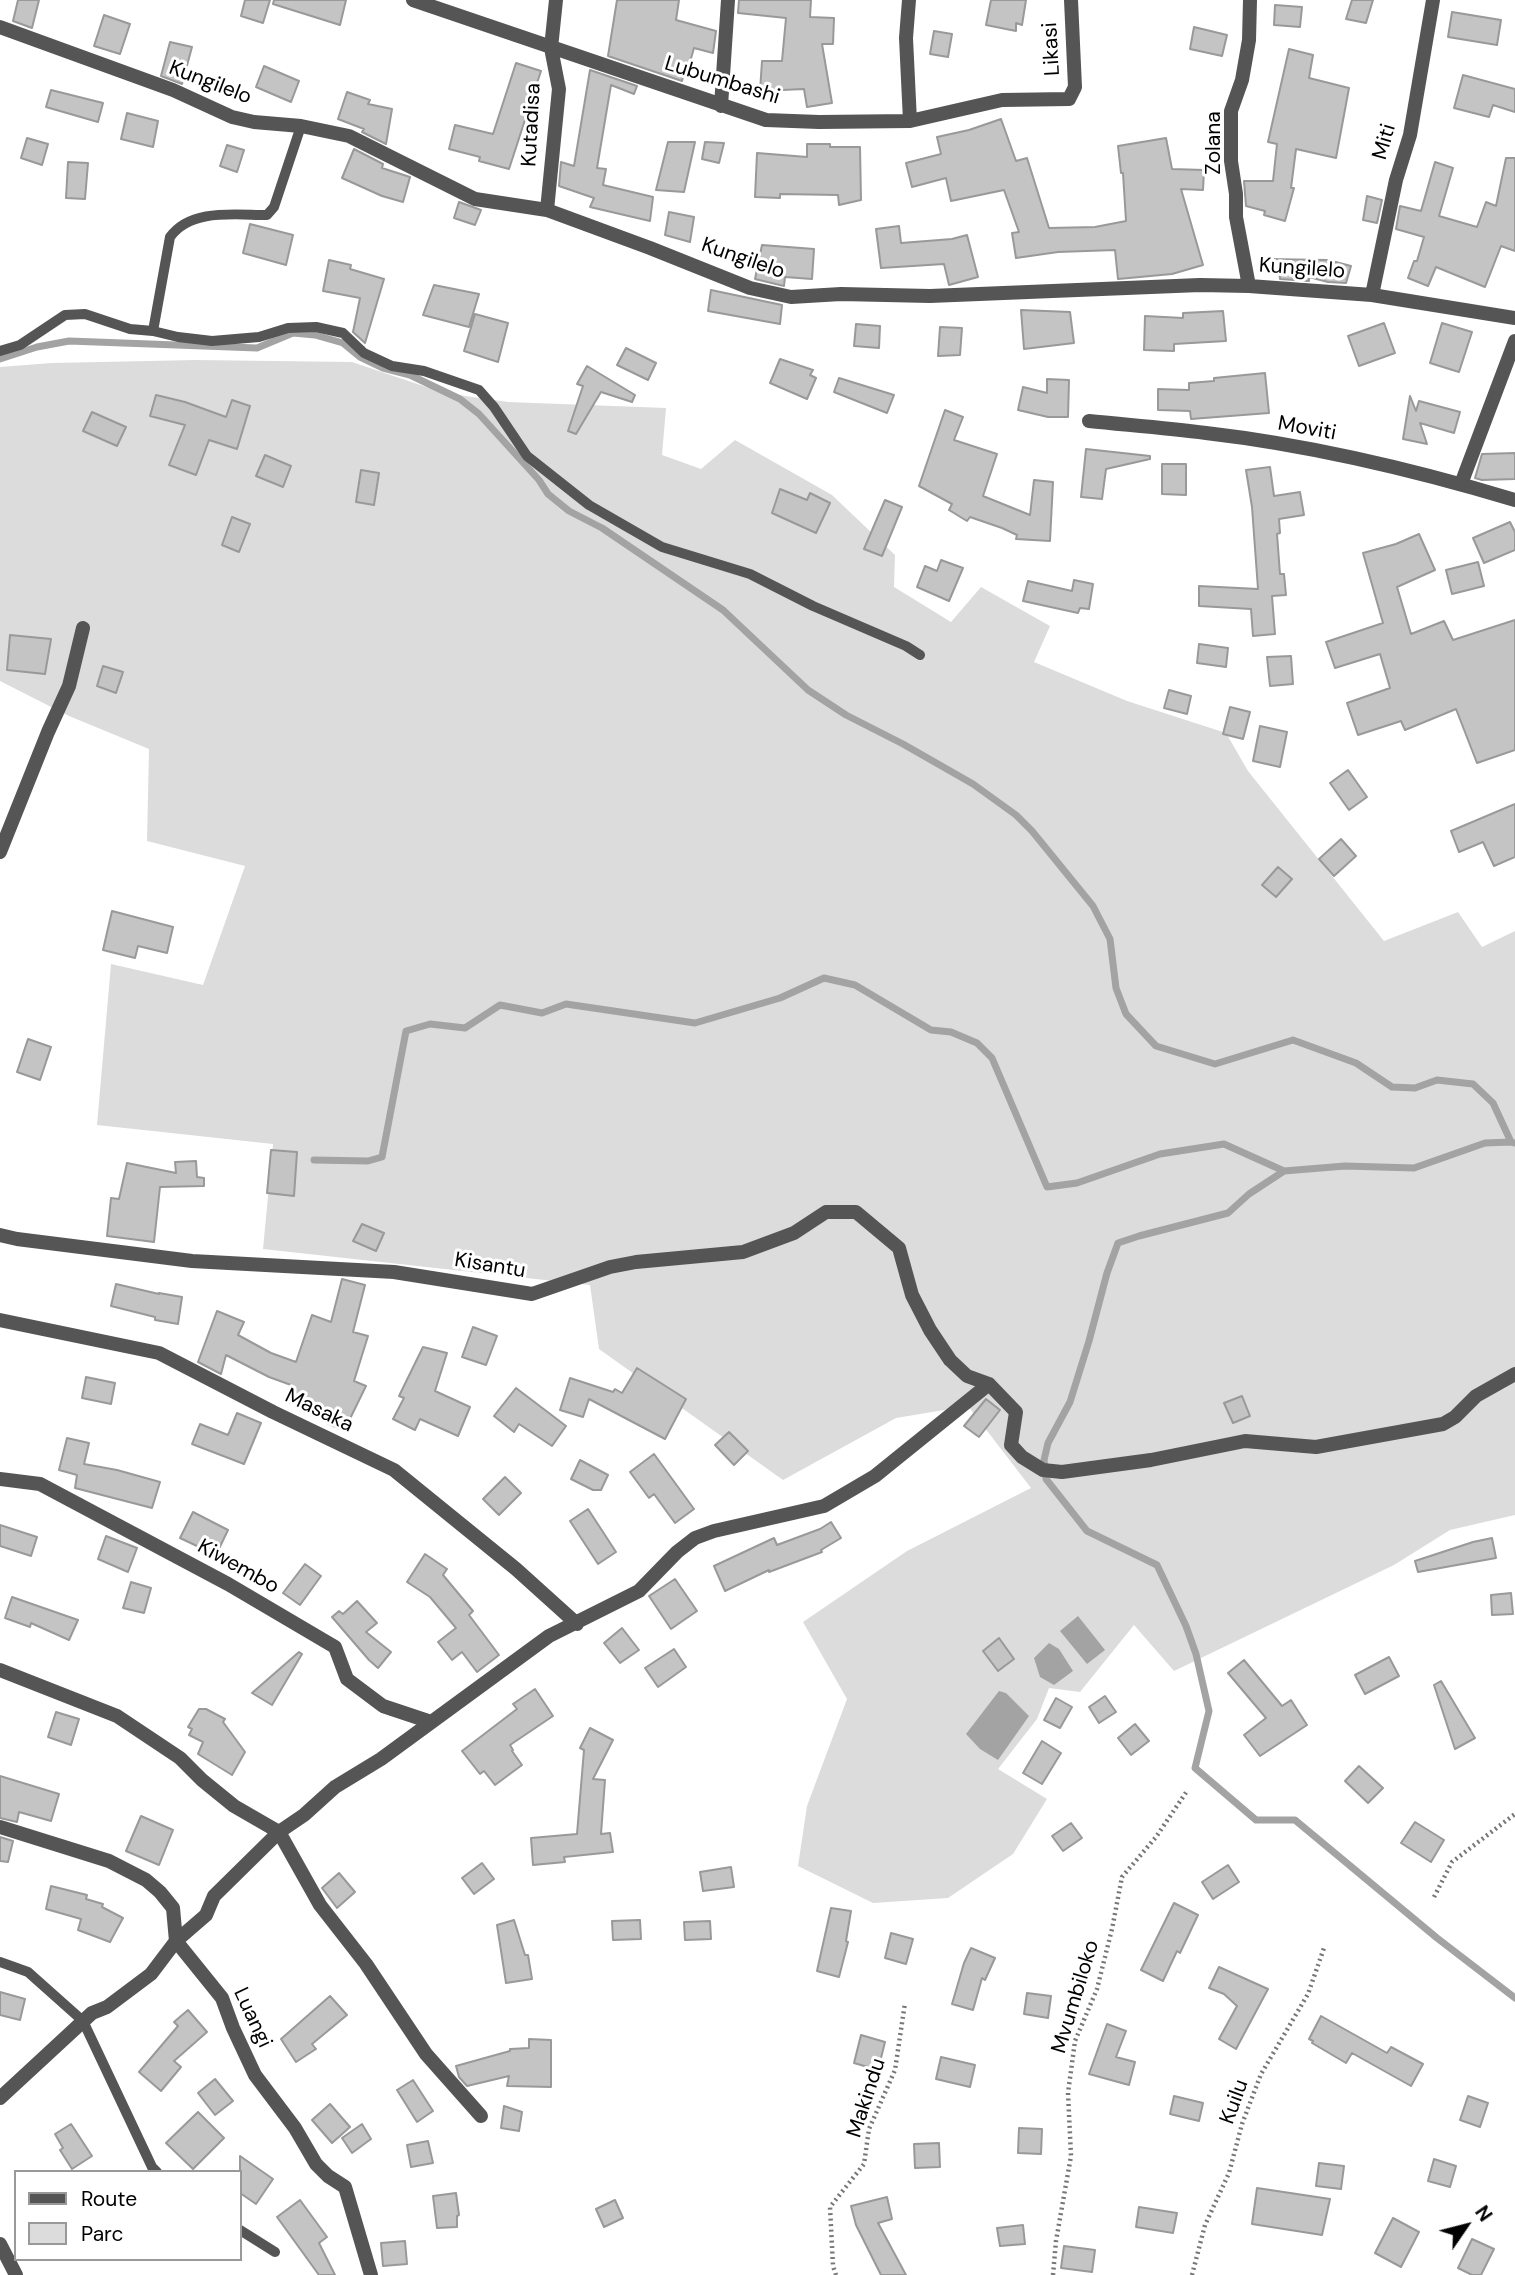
<!DOCTYPE html>
<html>
<head>
<meta charset="utf-8">
<style>
  body { margin:0 }
  #map { position:relative; width:1515px; height:2275px; overflow:hidden; background:#fff; font-family:"DM Sans",sans-serif }
  canvas { display:block }
  .legend { position:absolute; left:14px; top:2170px; width:228px; height:91px; box-sizing:border-box; background:#fff; border:2px solid #999; margin:0; padding:9px 12px; list-style:none; font-size:21px; color:#000 }
  .legend li { display:flex; align-items:center; gap:14px; height:35px }
  .legend b { width:35px; border:2px solid #999 }
  .north { position:absolute; left:1431px; top:2191px; width:70px; height:70px; -webkit-text-stroke:5px #fff; paint-order:stroke; rotate:55deg; font-size:19px; font-weight:700; line-height:28px; text-align:center; color:#000 }
  .north::after { content:''; display:block; margin:auto; width:24px; height:32px; background:#000; clip-path:polygon(50% 0,100% 100%,50% 72%,0 100%) }
</style>
</head>
<body>
<div id="map">
<canvas width="1515" height="2275"></canvas>
<ul class="legend">
<li><b style="height:9px;background:#555"></b>Route</li>
<li><b style="height:19px;background:#dcdcdc"></b>Parc</li>
</ul>
<div class="north">N</div>
</div>
<script>
const g = document.querySelector('canvas').getContext('2d');
g.lineJoin = 'round';
function fill(path, color) {
  g.fillStyle = color;
  g.fill(path, 'evenodd');
}
function strokePath(path, color, width, dash) {
  g.strokeStyle = color;
  g.lineWidth = width;
  g.lineCap = dash ? 'butt' : 'round';
  g.setLineDash(dash || []);
  g.stroke(path);
}
function write(font, color, halo, rows, align = 'center') {
  g.font = font + ' "DM Sans",sans-serif';
  g.lineWidth = 6;
  g.setLineDash([]);
  g.textBaseline = 'middle';
  g.strokeStyle = halo;
  g.fillStyle = color;
  for (const [text, x, y, turn = 0] of rows) {
    g.save();
    g.translate(x, y);
    g.rotate((+turn || 0) * Math.PI / 180);
    g.textAlign = isNaN(turn) ? turn : align;
    if (halo) g.strokeText(text, 0, 0);
    g.fillText(text, 0, 0);
    g.restore();
  }
}
const green = new Path2D(`
  M196,360L352,362L444,393L508,402L666,408L662,455L701,469L735,440L832,495L895,555L894,587L951,622L981,587L1050,626L1034,662L1127,701L1226,733L1248,771L1384,941L1458,912L1482,947L1515,931V1515L1450,1530L1394,1565L1174,1671L1134,1625L1080,1692L1049,1688L1037,1719L998,1769L1047,1799L1013,1854L948,1898L873,1903L798,1866L807,1806L847,1699L803,1622L907,1551L1031,1488L968,1406L896,1418L783,1480L599,1349L590,1285L263,1249L273,1144L97,1125L111,964L203,985L245,866L147,841L149,749L69,716L0,681V367L52,363Z`);
const water = new Path2D(`
  M1078,1616L1105,1650L1087,1664L1060,1631Z
  M1049,1643L1059,1649L1073,1671L1054,1685L1040,1677L1034,1658Z
  M999,1691L1006,1693L1029,1716L998,1760L980,1749L966,1734Z`);
const stream = new Path2D(`
  M0,359L37,347L69,341L257,348L293,333L315,335L343,343L360,357L383,368L410,375L460,399L479,414L539,480L548,494L569,511L602,528L723,610L808,690L846,715L903,744L973,784L1016,815L1032,831L1093,906L1110,939L1116,988L1126,1014L1156,1046L1215,1064L1293,1040L1356,1063L1392,1087L1415,1088L1437,1080L1473,1084L1493,1103L1511,1142L1515,1143
  M314,1160L368,1161L382,1157L406,1031L430,1024L465,1028L500,1005L542,1013L566,1004L695,1023L780,998L824,978L855,985L931,1030L951,1032L977,1043L992,1058L1047,1187L1077,1183L1160,1154L1224,1144L1284,1171L1345,1166L1414,1168L1485,1143L1511,1142
  M1284,1171L1249,1194L1228,1213L1139,1236L1118,1243L1107,1273L1089,1341L1070,1402L1048,1443L1044,1460L1046,1479L1087,1531L1157,1565L1186,1626L1196,1654L1209,1711L1195,1768L1256,1820H1295L1437,1938L1515,1998`);
const building = new Path2D(`
  M18,0H39L32,28L13,21Z
  M245,0H270L263,23L241,16Z
  M274,0H346L340,25L273,4Z
  M617,0H679L676,20L716,31L713,53L694,48L688,69H685L682,81L608,56Z
  M739,0H811L810,17L834,18L833,44H822L832,103L807,107L804,89L760,91L762,61H782L786,18L738,13Z
  M991,0H1026L1022,25L1016,23V31L986,25Z
  M1352,0H1373L1366,23L1346,19Z
  M1275,5L1302,7L1300,27L1274,25Z
  M1452,12L1501,20L1497,45L1448,37Z
  M104,15L130,24L120,54L94,46Z
  M1194,27L1227,35L1222,56L1190,49Z
  M934,31L952,34L948,57L930,54Z
  M170,42L192,47L182,84L161,76Z
  M1289,49L1313,55L1309,78L1349,88L1336,158L1296,149L1291,188H1294L1285,221L1264,215L1265,211L1246,206L1244,181H1273L1277,144L1268,142Z
  M516,63L541,71L509,169L479,161L480,157L449,149L455,125L493,134Z
  M264,66L299,81L291,102L256,87Z
  M590,70L637,86L634,94L611,85L597,168L606,169L603,185L653,197L650,221L590,207L594,198L559,186L561,162L574,166Z
  M1463,75L1515,89V112L1493,105L1489,117L1454,108Z
  M51,90L103,103L98,122L46,107Z
  M347,92L370,100L368,104L392,109L386,144L362,132L364,129L338,119Z
  M127,113L158,121L153,147L121,139Z
  M1001,119L1016,161L1027,158L1049,228L1095,227L1126,221L1123,173H1121L1118,146L1166,138L1172,169L1204,170L1203,190L1181,189L1203,265L1172,274L1118,279L1115,250L1058,252L1016,258L1012,233L1019,232L1004,190L951,201L946,178L912,187L906,163L941,154L937,137L969,130Z
  M27,138L48,144L42,165L21,158Z
  M668,142H695L684,192L656,190Z
  M705,142L724,143L719,163L702,159Z
  M807,144H830V147H860L861,200L839,205L838,195L780,194V198L755,197L757,153L807,157Z
  M227,145L244,150L237,172L220,166Z
  M354,149L383,164L382,168L410,177L403,202L382,196L342,178Z
  M1506,158H1515V251L1501,246L1485,287L1436,267L1428,286L1408,278L1414,261H1417L1424,237L1396,229L1400,206L1421,211L1435,162L1453,168L1439,216L1477,227L1486,202L1496,206Z
  M68,162L88,163L85,199L66,198Z
  M1367,196L1382,200L1377,223L1363,220Z
  M459,202L481,210L475,225L454,218Z
  M669,212L694,217L690,242L665,235Z
  M250,224L293,235L286,265L243,253Z
  M899,226L901,243L952,239L967,235L978,277L949,285L944,264L881,268L876,229Z
  M762,245L814,249L812,279L785,277L784,286L755,279Z
  M1267,259L1328,260L1351,266L1346,283L1328,282L1309,277V281L1280,279L1279,269L1266,266Z
  M329,260L351,265L350,269L384,279L365,343L353,332L360,298L323,291Z
  M434,285L479,294L469,327L423,315Z
  M711,290L782,305L780,324L708,311Z
  M1021,310L1070,312L1074,343L1024,349Z
  M1223,311L1226,341L1174,344V351L1144,350L1145,316L1183,318V313Z
  M475,314L508,323L498,362L464,351Z
  M1384,323L1395,353L1359,366L1348,336Z
  M1442,323L1472,332L1459,372L1430,363Z
  M856,324L880,326L879,348L854,346Z
  M940,327L962,328L960,355L938,356Z
  M626,348L656,363L648,380L617,365Z
  M780,359L813,370L810,375L816,378L807,399L770,383Z
  M587,366L635,395L632,402L601,392L576,434L568,431L583,386L577,384Z
  M1265,373L1269,413L1191,419L1190,411L1158,410V389L1189,390V383L1214,381V378Z
  M839,378L894,395L887,413L834,392Z
  M1047,379L1069,380L1068,417H1048L1018,410L1023,387L1047,393Z
  M156,395L185,402L226,417L232,400L250,406L237,449L209,440L196,475L169,465L185,425L150,416Z
  M1410,396L1416,411L1419,401L1460,412L1454,433L1420,423L1427,444L1403,439Z
  M945,410L963,417L954,440L997,454L983,496L1030,515L1034,480L1053,482L1050,541L1016,539L1017,535L1002,528L970,517L967,521L949,510L952,504L919,486Z
  M92,412L126,427L117,446L83,431Z
  M1086,449L1150,456V459L1106,469L1102,499L1081,497Z
  M1515,453V479L1482,480L1475,478L1482,454Z
  M265,455L291,466L283,487L256,476Z
  M1162,464H1186V495L1162,494Z
  M1270,467L1274,496L1300,492L1304,515L1279,519L1280,533L1277,534L1280,574H1284L1286,595L1272,596L1275,634L1253,636L1251,609L1199,606V586L1258,589L1252,507L1246,470Z
  M361,470L379,473L374,505L356,502Z
  M780,489L807,500L810,493L830,503L816,533L772,513Z
  M885,500L902,507L882,556L864,549Z
  M232,517L250,524L239,552L222,545Z
  M1510,522L1515,532V550L1484,563L1473,538Z
  M1419,534L1435,570L1397,587L1411,634L1444,621L1453,640L1515,620V750L1477,763L1456,709L1405,730L1401,721L1358,735L1347,703L1390,688L1380,654L1335,668L1326,642L1383,623L1363,553L1396,544Z
  M941,560L963,568L949,601L917,587L925,566L937,571Z
  M1478,562L1484,586L1452,594L1446,570Z
  M1074,580L1093,584L1089,609L1080,608L1078,613L1023,601L1028,581L1072,591Z
  M10,635L51,639L45,674L7,670Z
  M1199,644L1228,648L1226,667L1197,663Z
  M1291,656L1293,684L1270,686L1267,657Z
  M103,666L123,672L116,693L97,686Z
  M1169,690L1191,696L1187,714L1164,708Z
  M1230,707L1250,712L1243,739L1223,734Z
  M1260,726L1287,732L1280,767L1253,761Z
  M1348,770L1367,797L1349,810L1330,783Z
  M1515,804V857L1494,866L1483,842L1459,852L1451,831Z
  M1341,839L1356,856L1334,876L1319,859Z
  M1278,867L1292,879L1276,897L1262,885Z
  M112,911L173,927L167,953L138,946L135,958L103,950Z
  M28,1039L51,1047L40,1080L17,1072Z
  M271,1150L297,1152L294,1196L267,1193Z
  M196,1161L197,1177L204,1178V1186L160,1187L154,1242L107,1236L111,1198L119,1199L127,1163L176,1173L175,1162Z
  M362,1224L384,1233L376,1251L353,1241Z
  M342,1279L365,1285L353,1332L368,1336L354,1381L366,1386L344,1431L327,1423L330,1417L286,1401L291,1385L269,1377L226,1355L221,1374L198,1362L217,1311L244,1322L238,1335L271,1353L296,1362L312,1315L331,1322Z
  M116,1284L159,1294V1293L182,1297L178,1324L155,1320V1317L111,1306Z
  M473,1327L497,1336L486,1365L462,1357Z
  M423,1347L447,1353L435,1391L470,1407L458,1436L420,1419L415,1430L393,1419L404,1398L399,1396Z
  M637,1368L686,1399L665,1439L589,1399L583,1417L560,1410L570,1378L613,1392L615,1389L622,1393Z
  M86,1377L115,1383L111,1404L82,1398Z
  M516,1388L566,1426L552,1446L519,1424L514,1432L494,1416Z
  M1242,1396L1250,1416L1233,1423L1224,1403Z
  M986,1399L1000,1410L979,1437L964,1426Z
  M237,1413L261,1423L244,1464L192,1444L200,1424L228,1435Z
  M729,1432L748,1451L734,1465L715,1445Z
  M67,1438L89,1443L84,1464L117,1470L160,1482L152,1508L75,1488L77,1475L59,1470Z
  M654,1454L694,1509L675,1523L654,1494L649,1498L630,1472Z
  M580,1460L608,1475L601,1490H593L571,1479Z
  M505,1477L521,1493L499,1515L483,1499Z
  M588,1509L616,1552L598,1564L570,1521Z
  M193,1512L228,1530L216,1555L180,1538Z
  M831,1522L841,1538L821,1550L822,1552L769,1572V1570L725,1591L714,1566L774,1538L777,1545L820,1529Z
  M0,1525L37,1537L31,1556L0,1546Z
  M106,1536L137,1548L128,1572L98,1559Z
  M1492,1538L1496,1558L1418,1572L1415,1561L1473,1542Z
  M425,1554L447,1569L443,1575L473,1611L469,1615L499,1655L477,1672L462,1652L452,1660L438,1642L456,1628L430,1597L407,1582Z
  M305,1564L321,1576L300,1605L283,1593Z
  M675,1579L697,1611L671,1629L649,1596Z
  M131,1582L151,1588L144,1613L123,1608Z
  M1511,1593L1513,1614L1492,1615L1491,1595Z
  M12,1597L78,1620L69,1640L31,1623L30,1627L5,1618Z
  M357,1601L377,1623L366,1632L391,1652L378,1668L369,1660L332,1617L339,1611L343,1614Z
  M622,1628L639,1650L620,1663L604,1643Z
  M999,1638L1014,1659L998,1671L983,1651Z
  M674,1649L686,1667L658,1687L645,1668Z
  M299,1652L302,1654L272,1705L252,1693Z
  M1389,1657L1399,1676L1365,1694L1355,1675Z
  M1244,1660L1282,1706L1291,1700L1307,1725L1260,1756L1244,1735L1266,1718L1228,1673Z
  M1441,1681L1475,1738L1455,1749L1434,1685Z
  M535,1689L553,1716L510,1745L513,1750L512,1751L522,1765L495,1785L484,1771L480,1774L462,1751L517,1709L513,1704Z
  M1105,1696L1116,1712L1099,1723L1089,1707Z
  M1056,1698L1072,1707L1060,1728L1044,1720Z
  M199,1709H206L225,1719L223,1722L245,1752L232,1775L198,1754L203,1742L189,1735L192,1729L188,1727Z
  M56,1712L79,1719L71,1745L48,1737Z
  M1135,1724L1149,1741L1131,1755L1118,1738Z
  M590,1728L613,1740L593,1779L605,1780L601,1834L610,1833L613,1852L564,1857L565,1862L533,1865L531,1838L577,1834L584,1750L580,1748Z
  M1042,1741L1061,1753L1042,1784L1023,1773Z
  M1359,1766L1383,1788L1368,1803L1345,1781Z
  M0,1776L59,1794L51,1821L19,1812L17,1822L0,1818Z
  M141,1816L173,1830L159,1865L126,1851Z
  M1415,1822L1444,1840L1431,1862L1401,1843Z
  M1071,1823L1082,1838L1063,1851L1052,1836Z
  M0,1837L13,1841L8,1862L0,1861Z
  M482,1863L494,1879L474,1894L462,1878Z
  M1228,1865L1239,1882L1213,1899L1202,1882Z
  M731,1867L734,1887L703,1891L700,1872Z
  M339,1873L355,1892L337,1908L322,1888Z
  M51,1886L87,1895L86,1899L103,1904L102,1907L123,1918L110,1942L78,1930L81,1919L46,1909Z
  M1174,1903L1198,1915L1180,1953L1177,1951L1163,1981L1141,1970Z
  M831,1908L851,1911L846,1941L848,1942L839,1977L817,1971Z
  M514,1920L525,1955H528L532,1979L506,1983L497,1925Z
  M640,1920L641,1939L613,1940L612,1921Z
  M710,1921L711,1939L685,1940L684,1922Z
  M891,1933L913,1939L906,1964L885,1958Z
  M971,1948L995,1958L985,1980L982,1978L973,2010L952,2004L964,1963Z
  M1219,1967L1268,1989L1236,2049L1219,2039L1237,2006L1224,1994L1209,1988Z
  M0,1992L25,1999L20,2020L0,2015Z
  M1027,1993L1051,1996L1048,2018L1024,2014Z
  M330,1996L347,2015L312,2044L316,2049L296,2062L281,2039Z
  M188,2010L207,2032L174,2061L181,2067L161,2091L139,2072L178,2026L174,2022Z
  M1321,2016L1387,2053L1391,2047L1423,2064L1411,2086L1352,2053L1346,2063L1312,2043L1313,2041L1309,2039Z
  M1107,2024L1126,2031L1116,2057L1135,2062L1129,2085L1089,2074Z
  M861,2035L885,2042L878,2070L854,2063Z
  M529,2039L551,2040V2087L507,2086L509,2076L467,2086L459,2077L456,2066L510,2051V2049L529,2048Z
  M941,2057L975,2065L970,2087L936,2079Z
  M215,2079L233,2101L215,2115L198,2093Z
  M413,2080L433,2111L417,2122L397,2090Z
  M1174,2096L1203,2103L1199,2121L1170,2114Z
  M1468,2096L1488,2103L1480,2127L1460,2120Z
  M330,2104L350,2127L332,2143L312,2120Z
  M504,2106L522,2112L519,2131L501,2128Z
  M198,2112L224,2138L193,2169L166,2143Z
  M71,2124L92,2156L72,2169L60,2150L63,2148L55,2134Z
  M362,2124L371,2139L352,2153L342,2138Z
  M1019,2128L1042,2129L1041,2154L1018,2153Z
  M428,2141L433,2163L411,2167L407,2145Z
  M939,2143L940,2167L915,2168L914,2144Z
  M240,2156L273,2179L256,2204L240,2193Z
  M1434,2159L1456,2166L1450,2187L1428,2181Z
  M1319,2163L1344,2166L1341,2189L1316,2186Z
  M1257,2188L1330,2199L1322,2235L1252,2224Z
  M456,2193L459,2215L457,2216V2227L437,2228L433,2196Z
  M887,2197L892,2219L878,2223L906,2275H881L856,2225L851,2206Z
  M300,2200L327,2237L319,2243L335,2275H319L277,2217Z
  M615,2200L623,2218L604,2227L596,2209Z
  M1139,2207L1177,2213L1173,2233L1136,2227Z
  M1393,2218L1419,2232L1401,2267L1375,2253Z
  M1023,2225L1025,2244L1000,2246L997,2228Z
  M1472,2239L1494,2249L1481,2275H1472L1458,2268Z
  M405,2241L407,2264L383,2266L381,2243Z
  M1064,2246L1095,2250L1092,2272L1061,2268Z`);
const path = new Path2D(`
  M1434,1897L1452,1862L1515,1814
  M836,2275L833,2266L830,2207L864,2164L869,2129L895,2070L905,2003
  M1053,2275L1056,2241L1071,2156L1068,2093L1075,2041L1097,1989L1112,1929L1122,1877L1156,1837L1187,1791
  M1192,2275L1205,2225L1229,2173L1242,2124L1261,2074L1308,1994L1324,1948`);
const lane = new Path2D(`
  M153,331L178,337L212,341L259,337L288,328L316,327L343,333L364,353L392,366L424,371L479,390L494,407L527,456L589,505L662,547L750,574L813,606L906,646L920,655
  M0,351L20,345L65,315L85,314L130,329L153,331L170,237C191,208 235,215 267,215L274,207L301,126
  M0,1962L28,1972L83,2021L152,2167L157,2172
  M240,2230L275,2252`);
const street = new Path2D(`
  M413,0L766,120L819,122L910,121L1002,100L1069,99L1075,87L1071,0
  M909,0L906,38L910,121
  M0,27L173,90L232,117L254,122L301,126L349,136L475,199L547,210L650,248L750,288L791,297L841,294L930,296L1200,285L1249,286L1372,295L1515,318
  M721,106L728,0
  M547,210L559,89L551,48L556,0
  M1249,286L1236,217V194L1231,161V111L1242,80L1249,40L1250,0
  M1372,295L1396,180L1410,135L1433,0
  M1089,421C1128,425 1167,428 1206,433C1310,445 1415,470 1515,500
  M1461,484L1515,341
  M0,852L48,732L69,686L83,628
  M0,1235L17,1239L192,1261L394,1272L532,1294L610,1267L636,1262L743,1252L794,1233L826,1212H856L899,1248L912,1295L930,1330L950,1360L967,1376L989,1384L1016,1412L1011,1445L1022,1457L1043,1470L1062,1472L1151,1460L1245,1441L1316,1447L1443,1424L1455,1417L1476,1396L1515,1374
  M0,1320L159,1353L273,1412L394,1470L516,1569L577,1624
  M0,1479L40,1484L228,1584L335,1647L347,1679L383,1706L431,1722
  M0,1670L117,1716L180,1758L202,1780L234,1806L279,1832L320,1905L366,1964L426,2054L481,2116
  M0,1827L109,1861L146,1880L160,1892L173,1908L176,1941L222,1998L233,2028L255,2075L295,2128L316,2164L328,2176L345,2187L371,2275
  M0,2098L92,2013L107,2007L151,1974L176,1941L206,1915L214,1896L279,1832L304,1815L335,1787L381,1759L549,1636L639,1591L677,1552L695,1538L714,1531L824,1506L875,1476L989,1384
  M0,2244L16,2275`);
const streetNames = [
  ["Likasi",1052,49,-93],
  ["Lubumbashi",722,81,17],
  ["Kungilelo",210,83,21],
  ["Kutadisa",532,125,-87],
  ["Miti",1385,142,-74],
  ["Zolana",1214,143,-90],
  ["Kungilelo",743,259,19],
  ["Kungilelo",1302,269,4],
  ["Moviti",1307,429,10],
  ["Kisantu",490,1266,9],
  ["Masaka",319,1411,26],
  ["Kiwembo",238,1567,29],
  ["Mvumbiloko",1076,1997,-73],
  ["Luangi",252,2018,65],
  ["Makindu",867,2098,-72],
  ["Kuilu",1235,2102,-70]
];
fill(green, '#dcdcdc');
fill(water, '#a3a3a3');
strokePath(stream, '#a3a3a3', 7);
fill(building, '#c4c4c4');
strokePath(building, '#999', 2);
strokePath(path, '#777', 4.5, [2, 3.5]);
strokePath(lane, '#555', 10);
strokePath(street, '#555', 14);
write('21px', '#000', '#fff', streetNames);
</script>
</body>
</html>
